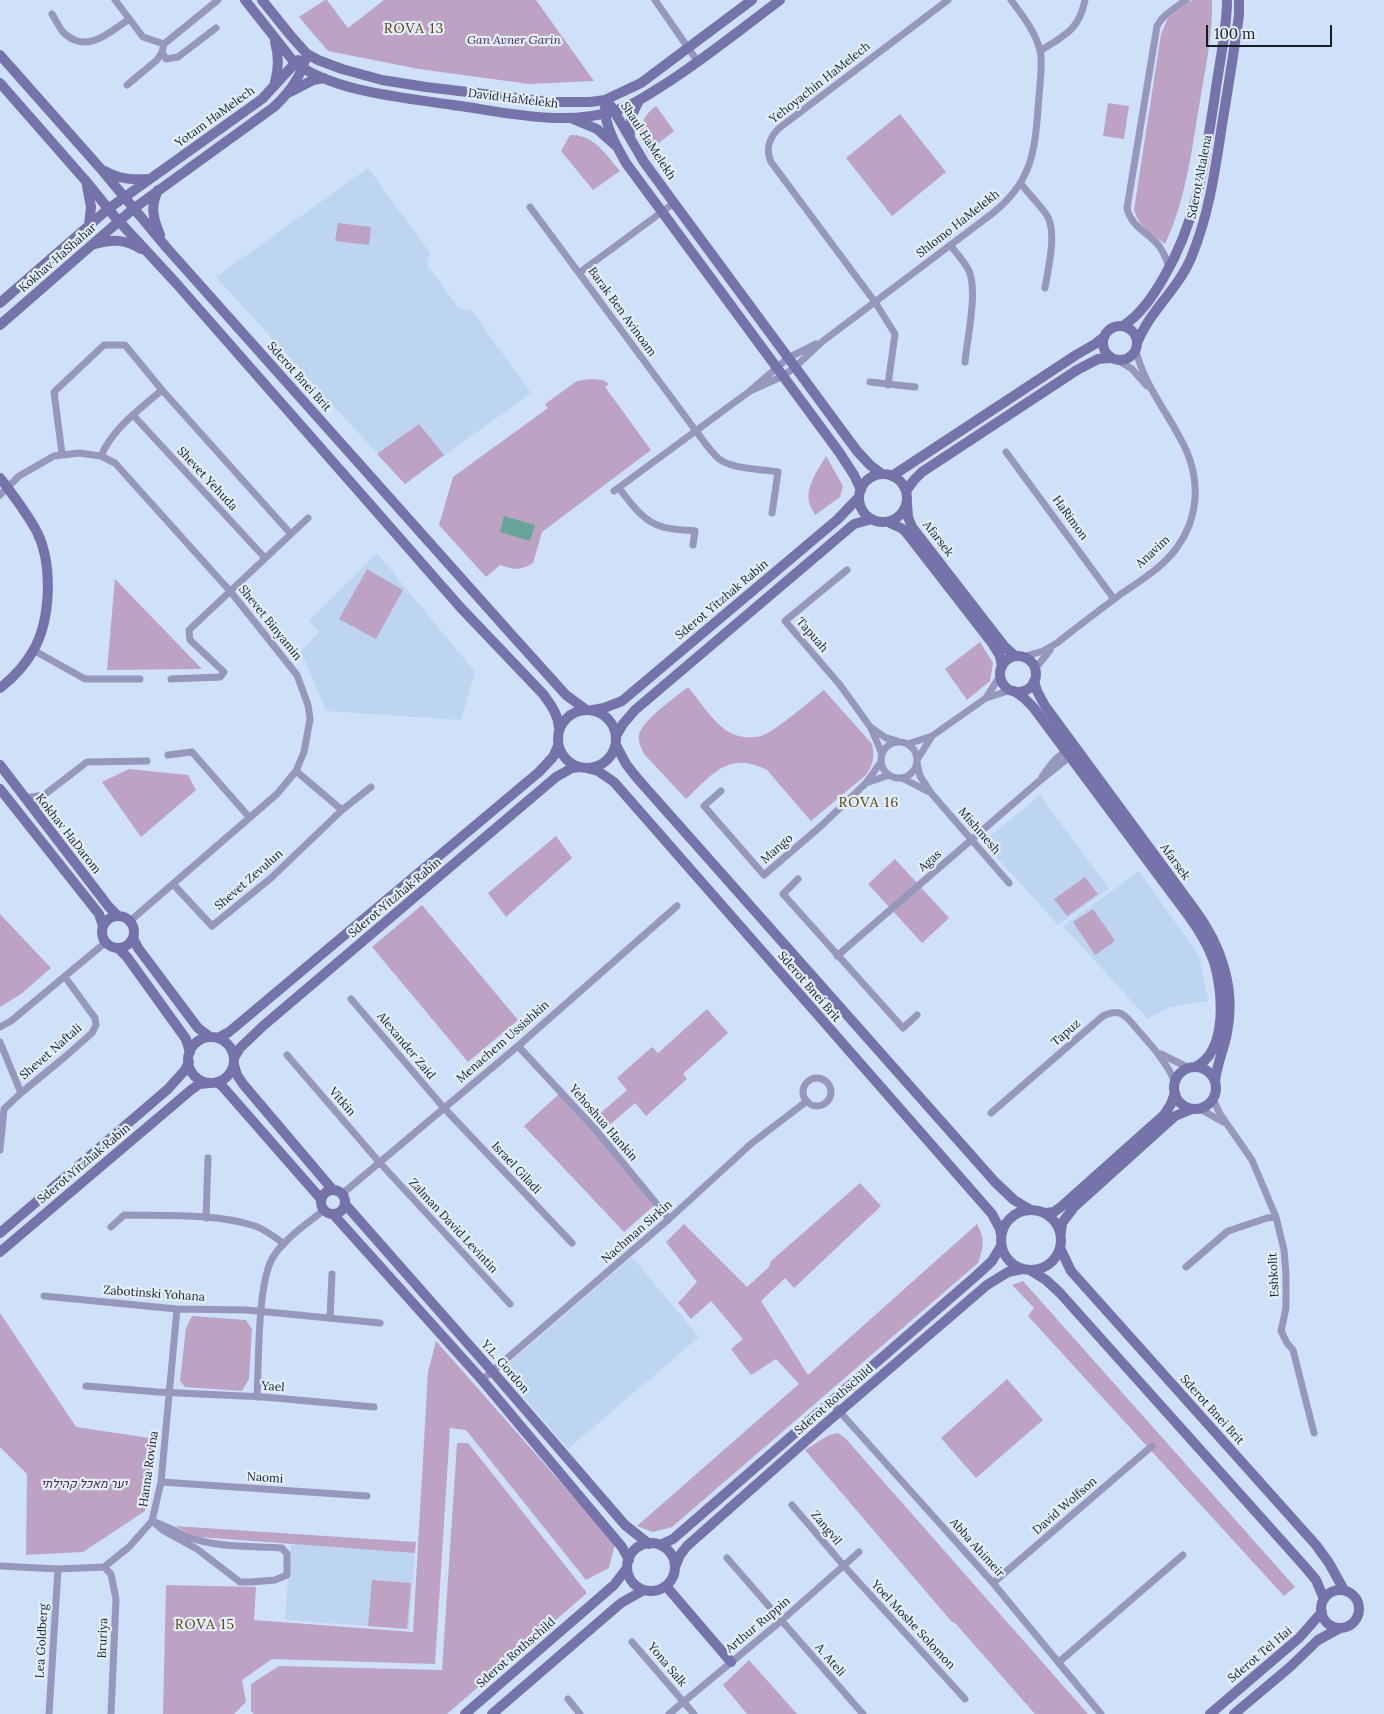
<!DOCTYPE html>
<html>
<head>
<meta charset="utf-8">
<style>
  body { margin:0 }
  #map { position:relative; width:1384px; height:1714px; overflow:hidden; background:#cee1f8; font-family:Lora,serif }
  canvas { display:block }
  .scale { position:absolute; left:1206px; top:25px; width:126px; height:22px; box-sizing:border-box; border:2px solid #171e26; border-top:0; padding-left:6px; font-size:15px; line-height:18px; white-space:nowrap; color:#171e26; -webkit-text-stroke:4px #e2eefb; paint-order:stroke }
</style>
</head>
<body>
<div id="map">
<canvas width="1384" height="1714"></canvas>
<div class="scale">100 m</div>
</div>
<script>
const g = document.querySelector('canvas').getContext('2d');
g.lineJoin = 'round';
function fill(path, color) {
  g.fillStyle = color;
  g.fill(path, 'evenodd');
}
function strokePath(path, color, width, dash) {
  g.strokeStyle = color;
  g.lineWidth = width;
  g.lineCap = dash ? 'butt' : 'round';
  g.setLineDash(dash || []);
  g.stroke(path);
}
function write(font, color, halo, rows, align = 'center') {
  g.font = font + ' Lora,Heebo,serif';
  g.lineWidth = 4.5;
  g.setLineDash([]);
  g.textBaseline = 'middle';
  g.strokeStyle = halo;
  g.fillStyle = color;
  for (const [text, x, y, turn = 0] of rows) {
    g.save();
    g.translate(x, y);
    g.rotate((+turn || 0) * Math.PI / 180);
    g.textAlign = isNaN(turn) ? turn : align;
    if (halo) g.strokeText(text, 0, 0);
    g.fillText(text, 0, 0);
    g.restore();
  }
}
const built = new Path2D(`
  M368,168L430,253L427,265L459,308L472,311L531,393L405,484L216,277Z
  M377,553L475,672L461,720L326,711L301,651L319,632L309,621Z
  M1040,795L1109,889L1058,925L983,842Z
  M1139,871L1199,956L1208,1001L1170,1007L1148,1019L1063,926Z
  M632,1257L699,1337L568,1449L501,1370Z
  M291,1543L415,1553L409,1629L285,1620Z`);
const green = new Path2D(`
  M325,0H327L348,28L384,0H536L594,81L529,84L419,69L328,51L299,17Z
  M1192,0H1212C1213,30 1206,66 1201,95C1192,146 1187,198 1165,244C1151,234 1139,227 1134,210L1161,34L1168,18Z
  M1108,103L1129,106L1124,139L1103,136Z
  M656,106L674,131L648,152L639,137C641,123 644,115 656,106Z
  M900,114L946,172L892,216L846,158Z
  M570,135C594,134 606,155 620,171L593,190L561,151Z
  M338,223L371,227L369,245L335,241Z
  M590,379L603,380L609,384L605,387L651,450L542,532L533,563C519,571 515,570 500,565L486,577L439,525L453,477L548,408L545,404L577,381Z
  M419,424L444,455L405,484L377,454Z
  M826,456L843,486L840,497L815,515C814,512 811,508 810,505C804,488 818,470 826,456Z
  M367,569L403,590L376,639L339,619Z
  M115,579L202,669L107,670Z
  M980,642L993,663L990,681L967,700L945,669Z
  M688,687C699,700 713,722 727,731C736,737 751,739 761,736C775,732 811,700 824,690L872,744C875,756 873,765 866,775L811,821L767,770C728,750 712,775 686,799L644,754C641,748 638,741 639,735C642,720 676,697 688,687Z
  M129,769L188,775L196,790L141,837L102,782Z
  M556,836L572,858L506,917L488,893Z
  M895,859L949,918L922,943L868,884Z
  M1085,877L1098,894L1067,916L1054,899Z
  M422,905L518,1020L468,1062L372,947Z
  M1093,909L1115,941L1095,955L1073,922Z
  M0,914L51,968L21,994L0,1007Z
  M707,1009L728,1033L683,1074L687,1079L646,1116L635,1103L606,1128L596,1117L627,1090L617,1078L652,1047L658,1053Z
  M560,1093L657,1203L624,1232L524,1126Z
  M860,1183L881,1206L794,1288L785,1278L761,1301L808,1375L977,1224C985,1240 984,1246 978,1263L672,1527L653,1532L637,1526L799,1384L776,1359L751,1375L731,1349L743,1339L711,1301L691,1319L678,1303L697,1282L666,1242L684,1224L747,1287L769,1267L771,1261Z
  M1023,1281L1295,1587L1284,1596L1028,1316L1034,1308L1012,1285Z
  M0,1313L76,1427L156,1439L145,1511L83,1552L26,1555L27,1474L0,1447Z
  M192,1316L246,1320L252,1329L249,1379L242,1391L185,1387L180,1381L186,1328Z
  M436,1341L615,1544L609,1568L586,1580L466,1430L450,1428L435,1664L272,1659L242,1680L246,1702L234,1714H163L166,1585L256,1587L254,1620L413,1632L428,1372Z
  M1007,1379L1043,1420L976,1478L941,1438Z
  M838,1433L846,1439L1088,1714H1035L956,1624L951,1621L805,1450L829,1435Z
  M457,1443H468L587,1593L447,1714H254L251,1711V1684L279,1666L442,1670Z
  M175,1526L416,1542L415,1553L199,1537L191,1535Z
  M372,1580L411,1583L407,1629L368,1626Z
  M749,1660L797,1714H747L723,1685Z`);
const water = new Path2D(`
  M504,516L535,525L530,541L500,532Z`);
const street = new Path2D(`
  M115,0L143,37L164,44L218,0
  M655,0L698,62
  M52,14C56,20 60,30 65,34C88,54 109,32 128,20
  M164,44L162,52L166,59L178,57L216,28
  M1040,51C1065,35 1079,30 1085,0
  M127,85L157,60L162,52
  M1021,184C1029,194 1039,204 1046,214C1058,230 1048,269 1045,288
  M530,207L696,431C703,440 710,451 719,459C732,469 761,469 778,472L772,513
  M950,245C957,254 965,262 969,271C978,292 967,339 965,362
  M1169,268C1167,260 1164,253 1159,246C1148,232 1131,227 1127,208L1157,26C1163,14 1176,8 1186,0
  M579,273L674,203
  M1119,361L1132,369L1147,386
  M870,382L915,387
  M888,385L895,334L875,302L771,162C765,149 769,139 778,129L948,0
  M750,391L783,376L795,367L823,341L993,213C1035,179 1035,147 1039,96C1040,83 1043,63 1040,50C1035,31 1022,15 1011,0
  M133,415L265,558
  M1006,452L1114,599
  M62,454L54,392L104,345H125L162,390L290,533
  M101,456C113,428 140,409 162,390
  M619,488C631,503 643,522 663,527C673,530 685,530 695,531L693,545
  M614,491L750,391L788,358L816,344
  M0,495L19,476L54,456L79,453L101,456L115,463L230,591L297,675L308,705L310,719L304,752L296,771L277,794L130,921
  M847,570L785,621L840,685L871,728L882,754
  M33,650L85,679H140
  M1023,657L1043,651L1057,643C1077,627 1097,612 1117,597C1138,582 1164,567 1178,546C1198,518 1200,483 1187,452C1171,416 1146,390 1136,351
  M1035,669L1050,650
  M171,679L220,677L224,672L190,640L189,630L308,518
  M986,698L1000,676
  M872,728L886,738L897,741
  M881 760a18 18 0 1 1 36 0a18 18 0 1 1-36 0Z
  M908,744L932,736L986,698L1011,690
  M168,755L192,752L249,817
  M917,760L932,736
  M917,763L920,776L931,793L1009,883
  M296,771L342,810
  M1042,777C1049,767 1057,754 1070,750
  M902,778L929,792
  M869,782L889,775
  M721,791L704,806L764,875L821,826L866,783L881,762
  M24,798L44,795
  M34,811L37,804L44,795L87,762L147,761
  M798,879L783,894L903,1028L917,1015
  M173,884L212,926L271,878L342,810L371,787
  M837,956L1037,783L1072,755
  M351,999L444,1108L572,1243
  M0,1027L11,1021L106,942
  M0,1042L21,1093
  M518,1046L596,1130L669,1219
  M1161,1054L1189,1068
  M287,1055L380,1163L510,1304
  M803 1092a14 14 0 1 1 28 0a14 14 0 1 1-28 0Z
  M1213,1099L1220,1114L1252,1160L1276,1217L1284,1250L1286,1274V1308L1281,1331L1287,1343L1293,1350L1314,1433
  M1200,1109L1223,1122
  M991,1113L1103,1016C1109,1013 1116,1011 1122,1014C1127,1017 1132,1023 1136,1028C1151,1045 1166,1061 1175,1082
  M0,1150L4,1109L21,1093L66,1056L92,1033L96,1025L95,1018L65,977
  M342,1194L518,1046L677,906
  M206,1218L208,1158
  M111,1227L124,1215C165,1216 215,1213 255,1226C266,1230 275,1237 284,1244
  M1186,1267L1228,1231L1267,1218L1276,1217
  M44,1296L177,1309L247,1310L380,1323
  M330,1318L332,1274
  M482,1380L669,1219L752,1143L807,1101
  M86,1386L158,1392L264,1397L374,1407
  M257,1397C259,1363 257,1284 273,1257C285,1238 307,1224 324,1210
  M831,1402L993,1583L1101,1714
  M161,1482L367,1496
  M792,1505L844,1566L965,1699
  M152,1521C165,1525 176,1532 188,1537C217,1548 252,1546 282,1548L287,1554V1575L275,1580L251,1582H240L197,1549L164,1531Z
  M727,1558L863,1714
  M0,1566L58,1569L104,1567L129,1547L152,1521L161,1482L177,1309
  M104,1567L111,1574L116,1599L111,1714
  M993,1583L1152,1446
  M632,1642L694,1714
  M1059,1662L1183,1555
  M568,1699L580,1714
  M49,1714L58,1569
  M669,1714L781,1621L859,1552`);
const secondary = new Path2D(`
  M245,0L294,62C333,92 406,98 453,105C505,112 563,127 614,111C635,105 652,92 670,81C708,56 744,27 780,0
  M262,0L291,36L307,54L318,60L342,69L382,80L426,87L550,102H590L605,100L641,83L752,0
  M0,55L101,169L166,247L511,634L566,695L585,709
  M275,82C279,68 279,56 275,42
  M0,83L85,180L115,217L176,283L461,608L543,694C551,705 558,714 559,728
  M290,92L313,80L324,78
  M611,106L644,162L674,203L857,451L870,465L882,474
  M605,108C605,127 617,147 626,163L839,452L854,475L861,490
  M573,119L597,129L615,145
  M630,138C629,123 632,113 639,101
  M105,171C119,179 132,180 148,179
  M87,186L91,207L89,225
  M158,190C150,207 153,218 160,235
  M95,244C112,239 125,239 141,249
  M0,303L108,209L262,99L298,60
  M0,325L133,209L274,107C291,91 301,76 307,54
  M1103 343a17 17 0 1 1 34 0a17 17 0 1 1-34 0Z
  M1123,326C1141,314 1153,296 1164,277C1198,219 1205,159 1215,95C1219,64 1227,31 1227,0
  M1138,341C1150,311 1178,289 1191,258C1209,215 1215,171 1222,125C1228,88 1234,52 1239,15V0
  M859 498a24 24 0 1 1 48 0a24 24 0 1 1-48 0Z
  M892,476L1076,355L1095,344L1104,337
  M0,478C13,495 27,513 37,532C53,564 51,620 33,651C25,665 13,678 0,688
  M906,491L914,480L922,472L1077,370L1098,359L1110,358
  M907,503L908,517L912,527L1005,647L1015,656
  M888,522L901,528L905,531L992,643L1000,656L1002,667
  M1000 674a18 18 0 1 1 36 0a18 18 0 1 1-36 0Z
  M1034,681L1037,691L1045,706L1195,910C1221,945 1236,988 1227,1033C1224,1049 1217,1064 1215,1081
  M1014,691L1024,698L1033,707L1188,915C1199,930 1208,944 1214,962C1223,991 1228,1052 1195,1067
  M558 739a29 29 0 1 1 58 0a29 29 0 1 1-58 0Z
  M593,710L604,708L622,701L838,519L859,497
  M616,736L623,724L635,710L847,530L854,524L872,519
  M616,745L626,764L637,778L995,1182L1014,1200L1029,1209
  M0,765L109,907L118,916
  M586,768L598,771L614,782L992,1214L1000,1229L1001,1235
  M0,789L99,914L103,926
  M102 932a16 16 0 1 1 32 0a16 16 0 1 1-32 0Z
  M133,938L138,948L198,1028L210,1037
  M118,948L127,957L186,1039L190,1052
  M188 1060a23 23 0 1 1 46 0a23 23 0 1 1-46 0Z
  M218,1038L229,1032L539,772L553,757L558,746
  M234,1058L240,1048L263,1026L556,777L572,768L579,767
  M234,1065L237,1075L243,1084L332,1189
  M1174 1088a21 21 0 1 1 42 0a21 21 0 1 1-42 0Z
  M217,1082L223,1087L321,1199
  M321 1202a12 12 0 1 1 24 0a12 12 0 1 1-24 0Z
  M345,1204L492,1371L625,1525L649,1544
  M1001 1240a30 30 0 1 1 60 0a30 30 0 1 1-60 0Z
  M1046,1213L1054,1212L1062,1206L1164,1115L1171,1104L1175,1093
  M333,1214L482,1380L622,1547L629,1560
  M1061,1232L1062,1223L1074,1207L1175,1116L1192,1109
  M0,1233L168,1089L185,1070L189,1062
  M1060,1248L1071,1271L1316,1545L1329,1563L1344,1590
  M0,1252L191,1090L199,1084L210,1083
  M1030,1270L1046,1280L1060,1293L1306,1568L1316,1580L1324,1599
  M627 1567a24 24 0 1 1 48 0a24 24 0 1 1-48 0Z
  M660,1545L673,1539L977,1275L992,1261L1001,1246
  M675,1567L680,1555L687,1546L825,1424L987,1285L1008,1272L1022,1269
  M666,1586L731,1662
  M1321 1609a19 19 0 1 1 38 0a19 19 0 1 1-38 0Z
  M465,1714L614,1585L627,1568
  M492,1714L621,1603L644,1590
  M1210,1714L1299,1638L1322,1612
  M1234,1714L1290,1667L1318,1640L1340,1628`);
const parkNames = [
  ["Gan Avner Garin",514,41],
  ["יער מאכל קהילתי",84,1485]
];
const streetNames = [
  ["Yehoyachin HaMelech",820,83,-38],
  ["David HaMelekh",513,99,7],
  ["Yotam HaMelech",215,117,-36],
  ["Shaul HaMelekh",648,141,57],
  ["Sderot Altalena",1200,177,-79],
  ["Shlomo HaMelekh",958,224,-38],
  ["Kokhav HaShahar",58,258,-41],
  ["Barak Ben Avinoam",622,312,54],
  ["Sderot Bnei Brit",299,377,48],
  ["Shevet Yehuda",207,479,47],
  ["HaRimon",1070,518,54],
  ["Afarsek",938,539,52],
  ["Anavim",1153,552,-43],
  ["Sderot Yitzhak Rabin",722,600,-40],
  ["Shevet Binyamin",270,623,51],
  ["Tapuah",812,635,49],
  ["Mishmesh",979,831,49],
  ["Kokhav HaDarom",68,834,52],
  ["Mango",777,849,-41],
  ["Agas",930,861,-41],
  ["Afarsek",1175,862,54],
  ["Shevet Zevulun",249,880,-41],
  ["Sderot Yitzhak Rabin",395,898,-40],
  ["Sderot Bnei Brit",809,987,49],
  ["Tapuz",1066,1033,-41],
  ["Menachem Ussishkin",503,1042,-41],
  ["Alexander Zaid",406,1046,50],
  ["Shevet Naftali",51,1052,-41],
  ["Vitkin",342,1102,49],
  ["Yehoshua Hankin",603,1123,49],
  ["Sderot Yitzhak Rabin",84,1164,-40],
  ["Israel Giladi",516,1168,47],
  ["Zalman David Levintin",453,1226,47],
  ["Nachman Sirkin",637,1232,-41],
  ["Eshkolit",1274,1275,-93],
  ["Zabotinski Yohana",154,1294,4],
  ["Y.L. Gordon",505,1367,49],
  ["Yael",273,1387,4],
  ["Sderot Rothschild",834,1400,-41],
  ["Sderot Bnei Brit",1212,1410,48],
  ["Hanna Rovina",149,1469,-82],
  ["Naomi",265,1478,4],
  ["David Wolfson",1065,1506,-41],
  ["Zangvil",826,1528,50],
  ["Abba Ahimeir",977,1548,48],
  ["Arthur Ruppin",758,1625,-40],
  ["Yoel Moshe Solomon",913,1625,47],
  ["Bruriya",103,1638,-88],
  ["Lea Goldberg",42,1641,-87],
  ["Sderot Rothschild",516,1653,-41],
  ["Sderot Tel Hai",1260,1655,-40],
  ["A. Ateli",830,1660,49],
  ["Yona Salk",667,1665,50]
];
const neighbourhoodNames = [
  ["ROVA 13",414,29],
  ["ROVA 16",869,803],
  ["ROVA 15",205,1625]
];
fill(built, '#bdd5f1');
fill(green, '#bea2c4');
fill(water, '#67a59b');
strokePath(street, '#9796bd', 7);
strokePath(secondary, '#7672aa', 10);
write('italic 12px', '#4d2456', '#e2eefb', parkNames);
write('12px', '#171e26', '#e2eefb', streetNames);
g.letterSpacing = '1px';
write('14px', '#5e4306', '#e2eefb', neighbourhoodNames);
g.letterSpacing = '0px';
</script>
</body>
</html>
